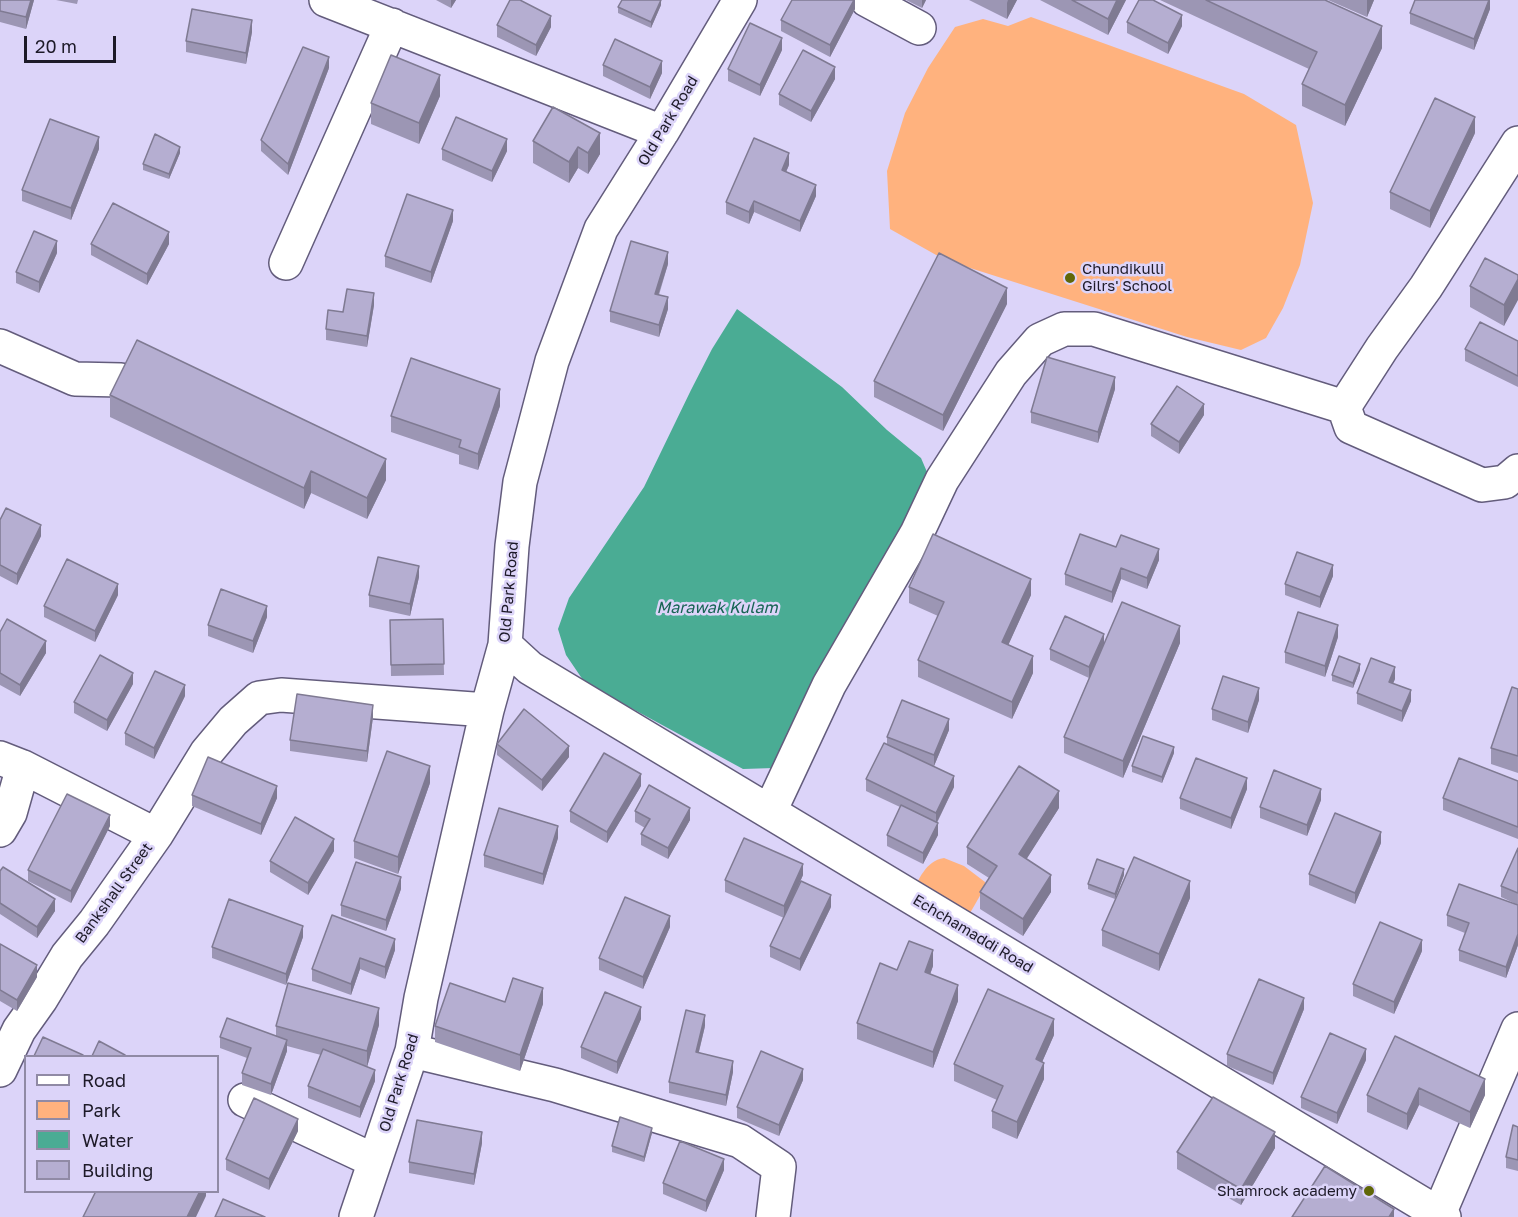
<!DOCTYPE html>
<html>
<head>
<meta charset="utf-8">
<style>
  body { margin:0 }
  #map { position:relative; width:1518px; height:1217px; overflow:hidden; background:#dcd4f9; font-family:"Golos Text",sans-serif }
  canvas { display:block }
  .legend { position:absolute; left:24px; top:1055px; width:195px; height:138px; box-sizing:border-box; background:#dcd4f9; border:2px solid #908aa5; margin:0; padding:8px 10px; list-style:none; font-size:18px; color:#1d1a28 }
  .legend li { display:flex; align-items:center; gap:12px; height:30px }
  .legend b { width:30px; border:2px solid #908aa5 }
  .scale { position:absolute; left:24px; top:36px; width:92px; height:27px; box-sizing:border-box; border:3px solid #1d1a28; border-top:0; padding-left:8px; font-size:18px; line-height:21px; white-space:nowrap; color:#1d1a28; -webkit-text-stroke:4px #dcd4f9; paint-order:stroke }
</style>
</head>
<body>
<div id="map">
<canvas width="1518" height="1217"></canvas>
<ul class="legend">
<li><b style="height:8px;background:#fff"></b>Road</li>
<li><b style="height:16px;background:#ffb27e"></b>Park</li>
<li><b style="height:16px;background:#4aac94"></b>Water</li>
<li><b style="height:16px;background:#b5aed1"></b>Building</li>
</ul>
<div class="scale">20 m</div>
</div>
<script>
const g = document.querySelector('canvas').getContext('2d');
g.lineJoin = 'round';
function fill(path, color) {
  g.fillStyle = color;
  g.fill(path, 'evenodd');
}
function strokePath(path, color, width, dash) {
  g.strokeStyle = color;
  g.lineWidth = width;
  g.lineCap = dash ? 'butt' : 'round';
  g.setLineDash(dash || []);
  g.stroke(path);
}
function write(font, color, halo, rows, align = 'center') {
  g.font = font + ' "Golos Text",sans-serif';
  g.lineWidth = 5;
  g.setLineDash([]);
  g.textBaseline = 'middle';
  g.strokeStyle = halo;
  g.fillStyle = color;
  for (const [text, x, y, turn = 0] of rows) {
    g.save();
    g.translate(x, y);
    g.rotate((+turn || 0) * Math.PI / 180);
    g.textAlign = isNaN(turn) ? turn : align;
    if (halo) g.strokeText(text, 0, 0);
    g.fillText(text, 0, 0);
    g.restore();
  }
}
const green = new Path2D(`
  M1031,17L1244,94L1296,125L1313,203L1300,265L1283,308L1266,338L1241,350L1187,337L945,260L890,229L887,171L905,113L928,68L955,27L983,19L1008,26Z
  M944,858L964,866L985,882V887L962,927L910,896C919,880 925,861 944,858Z`);
const water = new Path2D(`
  M737,309L842,387L887,430L921,458L933,486L774,768L743,769L585,683L566,655L558,629L569,598L644,487L691,390L712,349Z`);
const minor = new Path2D(`
  M326,0L662,132
  M867,0L919,28
  M286,263L392,25
  M0,346L75,379L121,380
  M1344,407L1351,427L1482,485L1505,482L1518,471
  M505,645L530,668L1444,1217
  M0,758L23,767L156,835L94,923L67,956L41,999L19,1030L0,1070
  M770,811L829,685L917,533L942,480L1011,373L1040,340L1064,329H1094L1344,407L1382,348L1426,287L1518,143
  M0,830L10,813L23,767
  M156,835L207,752L233,721L259,698L281,695L487,710
  M412,1051L555,1085L740,1141L779,1167L773,1217
  M245,1100L375,1161
  M1439,1214L1518,1029
  M356,1217L412,1051L421,998L487,710L505,645L512,546L520,482L552,361L601,229L662,132L740,0`);
const wall = new Path2D(`
  M0,0H34L26,29L0,22Z
  M56,0H78L77,4Z
  M436,0H456L451,8Z
  M855,0V9L830,57L781,31V20Z
  M906,0H926L922,8Z
  M969,0H1017L1007,19Z
  M1040,0H1126L1108,35Z
  M1160,0H1325L1382,48L1345,126L1302,106V84L1309,69Z
  M1328,0H1374L1367,17Z
  M1490,0V9L1474,50L1410,24V13Z
  M661,5L651,28L618,13V7Z
  M1127,22L1182,26L1168,54L1127,33Z
  M497,25L551,27L536,56L497,37Z
  M252,32L246,64L186,52V41Z
  M782,50L760,96L728,81V69Z
  M603,65L662,73L650,99L603,76Z
  M329,68L288,175L261,151V140Z
  M835,79L811,122L779,105V94Z
  M440,96L419,144L371,124V103Z
  M553,107L600,154L588,174L578,168L569,183L533,163V141Z
  M1475,133L1430,228L1390,209V192Z
  M99,149L71,220L22,201V190Z
  M442,149L507,151L492,182L442,160Z
  M180,153L169,179L143,170V164Z
  M789,165L786,172L816,196L800,232L754,212L749,224L726,214V202Z
  M453,221L431,283L385,267V256Z
  M91,244H169L147,285L91,255Z
  M57,253L39,293L16,283V272Z
  M668,264L659,295L668,309L659,337L610,322V311Z
  M1518,275L1504,326L1470,307V286Z
  M1007,304L943,431L874,397V381Z
  M374,305L367,347L326,340V329Z
  M1518,341V387L1465,361V349Z
  M1115,389L1098,443L1031,423V412Z
  M110,395L386,480L367,519L311,493L304,509L110,417Z
  M500,406L478,470L459,464V455L391,432V416Z
  M1204,415L1179,454L1151,436V424Z
  M0,520L41,536L17,585L0,576Z
  M1116,547L1159,560L1147,589L1121,579L1112,603L1065,585V574Z
  M1333,576L1320,608L1285,595V584Z
  M419,577L410,616L369,607V595Z
  M909,587L1031,595L1008,645L1033,673L1012,719L918,677V660L938,616L909,603Z
  M118,595L95,642L44,617V606Z
  M267,617L253,653L208,636V625Z
  M443,619L444,675L391,676L390,620Z
  M0,632L46,653L20,696L0,685Z
  M1338,637L1325,677L1285,663V652Z
  M1180,643L1123,778L1064,753V737L1095,664L1089,678L1050,660V649L1104,644Z
  M1360,670L1353,688L1332,681V675Z
  M1395,679L1393,683L1411,701L1402,722L1357,704V693Z
  M133,684L107,731L74,713V702Z
  M1518,689V773L1491,764V748Z
  M185,696L154,759L125,745V733Z
  M1259,700L1248,733L1212,720V709Z
  M373,717L367,762L290,751V740Z
  M949,730L934,766L954,787L937,823L938,835L923,864L887,846V835L900,807L866,791V779L887,744V737Z
  M497,744L569,757L542,791L497,755Z
  M1174,753L1162,783L1132,772V766Z
  M1518,781V839L1443,810V798Z
  M430,783L398,874L354,858V841Z
  M641,786L607,843L570,822V811Z
  M1247,789L1231,829L1180,809V798Z
  M192,795L277,798L261,835L192,806Z
  M1321,800L1307,836L1260,818V807Z
  M1059,808L1026,859L1051,892L1023,936L980,909V892L989,878L967,864V847Z
  M635,811L690,820L668,859L641,845V834L645,828L635,822Z
  M110,826L71,903L28,881V870Z
  M558,838L543,885L484,867V855Z
  M1381,843L1355,904L1309,885V874Z
  M1518,848V905L1501,897V886Z
  M334,851L308,895L270,872V861Z
  M0,871L55,911L37,938L0,914Z
  M803,875L784,918L725,892V880Z
  M1124,875L1115,899L1088,889V884Z
  M401,889L386,931L341,916V905Z
  M1190,898L1159,971L1102,946V930Z
  M1518,905V945L1506,978L1459,961V950L1465,933L1447,926V915Z
  M831,907L800,971L770,957V946Z
  M670,927L643,989L599,970V958Z
  M303,937L286,985L212,958V947Z
  M0,944L37,977L17,1011L0,1001Z
  M395,950L385,979L360,969L351,995L312,981V969Z
  M1422,951L1394,1014L1353,996V984Z
  M933,966L930,974L958,1001L933,1068L857,1039V1023L897,970Z
  M505,1002L543,1004L520,1071L435,1042V1026Z
  M1304,1009L1273,1085L1227,1066V1054Z
  M641,1019L617,1074L581,1058V1047Z
  M379,1025L367,1067L375,1081L360,1118L308,1098V1086L321,1055L287,1046V1051L271,1095L242,1085V1073L247,1058L220,1048V1037L276,1036V1026Z
  M705,1026L699,1052L733,1072L726,1106L669,1093V1082Z
  M1054,1035L1042,1062L1044,1079L1017,1139L992,1128V1111L997,1100L954,1081V1064Z
  M1395,1036L1485,1095L1470,1128L1419,1105L1407,1130L1367,1112V1095Z
  M1366,1060L1337,1124L1301,1108V1097Z
  M803,1080L779,1136L737,1118V1107Z
  M1518,1127V1171L1506,1168V1157Z
  M298,1131L269,1190L226,1170V1159Z
  M652,1133L644,1162L612,1152V1146Z
  M482,1143L474,1185L409,1173V1162Z
  M1275,1148L1241,1205L1177,1169V1152Z
  M724,1170L706,1212L663,1194V1183Z`);
const shadedWall = new Path2D(`
  M31,0H34L26,29V17Z
  M451,0H456L451,8Z
  M661,0V5L651,28V22Z
  M854,0H855V9L830,57V45Z
  M922,0H926L922,8Z
  M1008,0H1017L1007,19V3Z
  M1117,0H1126L1108,35V19Z
  M1367,0H1374L1367,17Z
  M1489,0H1490V9L1474,50V39Z
  M1182,15V26L1168,54V43Z
  M551,16V27L536,56V45Z
  M252,20V32L246,64V53Z
  M1382,26V48L1345,126V105Z
  M782,38V50L760,96V85Z
  M329,57V68L288,175V164Z
  M662,61V73L650,99V87Z
  M835,67V79L811,122V111Z
  M440,75V96L419,144V123Z
  M1475,117V133L1430,228V211Z
  M600,133V154L588,174V153Z
  M99,137V149L71,220V208Z
  M507,139V151L492,182V171Z
  M180,147V153L169,179V174Z
  M578,147V168L569,183V162Z
  M789,153V165L782,181V170Z
  M816,185V196L800,232V221Z
  M754,201V212L749,224V212Z
  M453,210V221L431,283V272Z
  M169,232V244L147,285V274Z
  M57,241V253L39,293V282Z
  M668,252V264L655,305V294Z
  M1518,279V300L1504,326V305Z
  M1007,288V304L943,431V415Z
  M374,293V305L367,347V336Z
  M668,297V309L659,337V325Z
  M1115,377V389L1098,443V432Z
  M500,389V406L478,470V454Z
  M1204,404V415L1179,454V442Z
  M386,459V480L367,519V498Z
  M311,471V493L304,509V488Z
  M41,525V536L17,585V574Z
  M1159,549V560L1147,589V578Z
  M1333,565V576L1320,608V597Z
  M419,566V577L410,616V604Z
  M1121,568V579L1112,603V592Z
  M1031,579V595L1002,659V642Z
  M118,584V595L95,642V631Z
  M267,606V617L253,653V641Z
  M1338,625V637L1325,677V666Z
  M1180,626V643L1123,778V761Z
  M1104,634V645L1089,678V667Z
  M46,641V653L20,696V685Z
  M1033,656V673L1012,719V702Z
  M1360,664V670L1353,688V683Z
  M1395,667V679L1389,693V682Z
  M133,673V684L107,731V720Z
  M185,685V696L154,759V748Z
  M1259,688V700L1248,733V722Z
  M1411,690V701L1402,722V711Z
  M373,705V717L367,762V751Z
  M949,719V730L934,766V755Z
  M569,746V757L542,791V780Z
  M1174,747V753L1162,783V777Z
  M430,766V783L398,874V857Z
  M641,774V786L607,843V832Z
  M954,776V787L936,824V813Z
  M1247,778V789L1231,829V818Z
  M277,786V798L261,835V824Z
  M1321,789V800L1307,836V825Z
  M1059,791V808L1019,871V854Z
  M690,808V820L668,859V848Z
  M110,815V826L71,903V891Z
  M938,823V835L923,864V853Z
  M558,826V838L543,885V874Z
  M1381,832V843L1355,904V893Z
  M334,839V851L308,895V883Z
  M803,864V875L784,918V906Z
  M1124,869V875L1115,899V894Z
  M1051,875V892L1023,936V919Z
  M401,877V889L386,931V920Z
  M1190,881V898L1159,971V954Z
  M831,895V907L800,971V959Z
  M55,899V911L37,938V927Z
  M670,916V927L643,989V977Z
  M303,926V937L286,985V974Z
  M1518,934V945L1506,978V967Z
  M395,939V950L385,979V967Z
  M1422,940V951L1394,1014V1002Z
  M933,950V966L925,989V972Z
  M360,958V969L351,995V984Z
  M37,965V977L17,1011V1000Z
  M958,985V1001L933,1068V1052Z
  M543,988V1004L520,1071V1055Z
  M1304,998V1009L1273,1085V1073Z
  M641,1007V1019L617,1074V1062Z
  M379,1008V1025L367,1067V1051Z
  M705,1015V1026L696,1063V1052Z
  M1054,1019V1035L1036,1076V1059Z
  M287,1040V1051L271,1095V1084Z
  M1366,1049V1060L1337,1124V1113Z
  M733,1061V1072L726,1106V1095Z
  M1044,1063V1079L1017,1139V1122Z
  M803,1069V1080L779,1136V1125Z
  M375,1070V1081L360,1118V1107Z
  M1485,1079V1095L1470,1128V1112Z
  M1419,1088V1105L1407,1130V1114Z
  M298,1119V1131L269,1190V1179Z
  M652,1128V1133L644,1162V1157Z
  M482,1132V1143L474,1185V1174Z
  M1275,1132V1148L1241,1205V1189Z
  M724,1159V1170L706,1212V1201Z
  M200,1191H206V1196L196,1217H187Z
  M1394,1209V1217H1389Z`);
const building = new Path2D(`
  M0,0H31L26,17L0,11Z
  M510,0H520L551,16L536,45L497,25Z
  M622,0H661L651,22L618,7Z
  M792,0H854L830,45L781,20Z
  M1072,0H1117L1108,19Z
  M1139,0H1153L1182,15L1168,43L1127,22Z
  M1206,0H1325L1382,26L1345,105L1302,84L1317,52Z
  M1415,0H1489L1474,39L1410,13Z
  M192,9L252,20L246,53L186,41Z
  M750,23L782,38L760,85L728,69Z
  M615,39L662,61L650,87L603,65Z
  M303,47L329,57L288,164L261,140Z
  M803,50L835,67L811,111L779,94Z
  M391,55L440,75L419,123L371,103Z
  M1435,98L1475,117L1430,211L1390,192Z
  M553,107L600,133L588,153L578,147L569,162L533,141Z
  M456,117L507,139L492,171L442,149Z
  M50,119L99,137L71,208L22,190Z
  M155,134L180,147L169,174L143,164Z
  M754,138L789,153L782,170L816,185L800,221L754,201L749,212L726,202Z
  M407,194L453,210L431,272L385,256Z
  M113,203L169,232L147,274L91,244Z
  M34,231L57,241L39,282L16,272Z
  M631,241L668,252L655,294L668,297L659,325L610,311Z
  M939,253L1007,288L943,415L874,381Z
  M1485,258L1518,275V279L1504,305L1470,286Z
  M347,289L374,293L367,336L326,329L328,310L343,312Z
  M1480,322L1518,341V376L1465,349Z
  M137,340L386,459L367,498L311,471L304,488L110,395Z
  M1047,357L1115,377L1098,432L1031,412Z
  M411,358L500,389L478,454L459,447L461,440L391,416Z
  M1177,386L1204,404L1179,442L1151,424Z
  M6,508L41,525L17,574L0,565V520Z
  M933,534L1031,579L1002,642L1033,656L1012,702L918,660L944,602L909,587Z
  M1080,534L1116,547L1121,535L1159,549L1147,578L1121,568L1112,592L1065,574Z
  M1297,552L1333,565L1320,597L1285,584Z
  M378,557L419,566L410,604L369,595Z
  M67,559L118,584L95,631L44,606Z
  M221,589L267,606L253,641L208,625Z
  M1122,602L1180,626L1123,761L1064,737Z
  M1298,612L1338,625L1325,666L1285,652Z
  M1065,616L1104,634L1089,667L1050,649Z
  M7,619L46,641L20,685L0,673V632Z
  M443,619L444,664L391,665L390,620Z
  M100,655L133,673L107,720L74,702Z
  M1339,656L1360,664L1353,683L1332,675Z
  M1371,658L1395,667L1389,682L1411,690L1402,711L1357,693Z
  M155,671L185,685L154,748L125,733Z
  M1223,676L1259,688L1248,722L1212,709Z
  M1512,687L1518,689V756L1491,748Z
  M297,694L373,705L367,751L290,740Z
  M902,700L949,719L934,755L887,737Z
  M524,709L569,746L542,780L497,744Z
  M1143,736L1174,747L1162,777L1132,766Z
  M884,743L954,776L936,813L866,779Z
  M387,751L430,766L398,857L354,841Z
  M604,753L641,774L607,832L570,811Z
  M208,757L277,786L261,824L192,795Z
  M1196,758L1247,778L1231,818L1180,798Z
  M1459,758L1518,781V827L1443,798Z
  M1019,766L1059,791L1019,854L1051,875L1023,919L980,892L997,866L967,847Z
  M1274,770L1321,789L1307,825L1260,807Z
  M649,785L690,808L668,848L641,834L650,819L635,811Z
  M67,794L110,815L71,891L28,870Z
  M901,805L938,823L923,853L887,835Z
  M499,808L558,826L543,874L484,855Z
  M1335,813L1381,832L1355,893L1309,874Z
  M295,817L334,839L308,883L270,861Z
  M744,838L803,864L784,906L725,880Z
  M1518,848V893L1501,886Z
  M1134,857L1190,881L1159,954L1102,930Z
  M1097,859L1124,869L1115,894L1088,884Z
  M356,862L401,877L386,920L341,905Z
  M3,867L55,899L37,927L0,903V871Z
  M801,881L831,895L800,959L770,946Z
  M1459,884L1518,905V934L1506,967L1459,950L1469,923L1447,915Z
  M625,897L670,916L643,977L599,958Z
  M229,899L303,926L286,974L212,947Z
  M332,915L395,939L385,967L360,958L351,984L312,969Z
  M1380,922L1422,940L1394,1002L1353,984Z
  M909,941L933,950L925,972L958,985L933,1052L857,1023L880,963L897,970Z
  M0,944L37,965L17,1000L0,990Z
  M513,978L543,988L520,1055L435,1026L450,983L505,1002Z
  M1259,979L1304,998L1273,1073L1227,1054Z
  M288,983L379,1008L367,1051L276,1026Z
  M988,989L1054,1019L1036,1059L1044,1063L1017,1122L992,1111L1003,1086L954,1064Z
  M605,992L641,1007L617,1062L581,1047Z
  M686,1010L705,1015L696,1052L733,1061L726,1095L669,1082Z
  M227,1018L287,1040L271,1084L242,1073L251,1048L220,1037Z
  M1330,1033L1366,1049L1337,1113L1301,1097Z
  M1395,1036L1485,1079L1470,1112L1419,1088L1407,1114L1367,1095Z
  M43,1037L83,1055V1056H34Z
  M99,1041L125,1055L124,1056H92Z
  M323,1049L375,1070L360,1107L308,1086Z
  M761,1051L803,1069L779,1125L737,1107Z
  M1213,1097L1275,1132L1241,1189L1177,1152Z
  M254,1098L298,1119L269,1179L226,1159Z
  M620,1117L652,1128L644,1157L612,1146Z
  M417,1120L482,1132L474,1174L409,1162Z
  M1513,1125L1518,1127V1160L1506,1157Z
  M680,1141L724,1159L706,1201L663,1183Z
  M1325,1166L1394,1209L1389,1217H1292Z
  M96,1191H200L187,1217H83Z
  M223,1199L265,1217H215Z`);
const markers = [
  [1070,278,6,"#606708"],
  [1369,1191,6,"#606708"]
];
const streetNames = [
  ["Old Park Road",668,121,-59],
  ["Old Park Road",509,592,-85],
  ["Bankshall Street",114,893,-54],
  ["Echchamaddi Road",973,934,31],
  ["Old Park Road",399,1083,-73]
];
const poiNames = [
  ["Chundikulli",1082,269],
  ["Gilrs' School",1082,286],
  ["Shamrock academy",1357,1191,"right"]
];
const waterNames = [
  ["Marawak Kulam",717,608]
];
fill(green, '#ffb27e');
fill(water, '#4aac94');
strokePath(minor, '#635c7c', 36);
strokePath(minor, '#fff', 33);
fill(wall, '#9c96b4');
fill(shadedWall, '#7f7a92');
fill(building, '#b5aed1');
strokePath(building, '#7f7a92', 1.5);
for (const [x, y, r, color] of markers) {
  const dot = new Path2D();
  dot.arc(x, y, r, 0, 2 * Math.PI);
  g.fillStyle = color;
  g.fill(dot);
  strokePath(dot, '#dcd4f9', 2);
}
write('15px', '#1d1a28', '#dcd4f9', streetNames);
write('15px', '#1d1a28', '#dcd4f9', poiNames, 'left');
write('italic 16px', '#176454', '#dcd4f9', waterNames);
</script>
</body>
</html>
